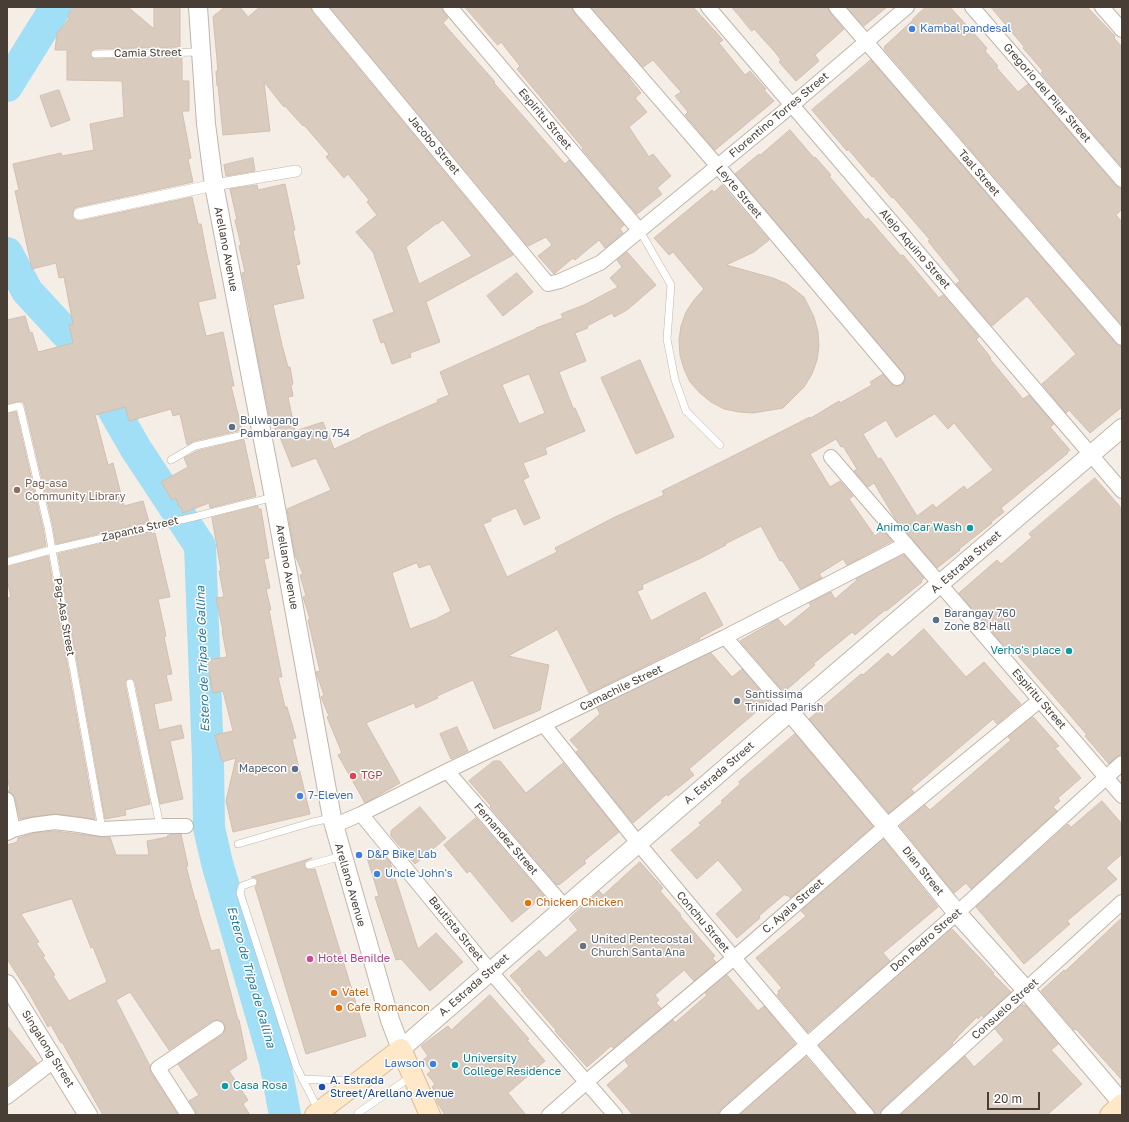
<!DOCTYPE html>
<html>
<head>
<meta charset="utf-8">
<style>
  body { margin:0 }
  #map { position:relative; width:1129px; height:1122px; overflow:hidden; background:#f5eee7; font-family:"Golos Text",sans-serif }
  canvas { display:block }
  .frame { position:absolute; inset:0; border:8px solid #483e36; pointer-events:none }
  .scale { position:absolute; left:987px; top:1092px; width:53px; height:18px; box-sizing:border-box; border:2px solid #483e36; border-top:0; padding-left:5px; font-size:12px; line-height:14px; white-space:nowrap; color:#483e36; -webkit-text-stroke:3px #fff; paint-order:stroke }
</style>
</head>
<body>
<div id="map">
<canvas width="1129" height="1122"></canvas>
<div class="frame"></div>
<div class="scale">20 m</div>
</div>
<script>
const g = document.querySelector('canvas').getContext('2d');
g.lineJoin = 'round';
function strokePath(path, color, width, dash) {
  g.strokeStyle = color;
  g.lineWidth = width;
  g.lineCap = dash ? 'butt' : 'round';
  g.setLineDash(dash || []);
  g.stroke(path);
}
function fill(path, color) {
  g.fillStyle = color;
  g.fill(path, 'evenodd');
}
function write(font, color, halo, rows, align = 'center') {
  g.font = font + ' "Golos Text",sans-serif';
  g.lineWidth = 3;
  g.setLineDash([]);
  g.textBaseline = 'middle';
  g.strokeStyle = halo;
  g.fillStyle = color;
  for (const [text, x, y, turn = 0] of rows) {
    g.save();
    g.translate(x, y);
    g.rotate((+turn || 0) * Math.PI / 180);
    g.textAlign = isNaN(turn) ? turn : align;
    if (halo) g.strokeText(text, 0, 0);
    g.fillText(text, 0, 0);
    g.restore();
  }
}
const river = new Path2D(`
  M7,86L56,7
  M7,253L27,291L75,343L136,449L200,546L208,760L209,828L217,863L275,1062L285,1115`);
const building = new Path2D(`
  M74,7H128L154,29V7H180V47L95,49L91,51L90,54L92,58L95,59L182,57V81H189V111H182L191,158L188,159L193,182L78,207L74,209L72,215L74,219L77,221H80L192,197L198,224H201L206,250L216,298L198,302L206,336L223,332L234,386H231L242,430L194,441L187,445L180,414L173,416L171,409L129,421L125,407L95,415L108,465L113,463L124,506L143,501L149,522L56,544L53,526L25,406L23,402L20,401L7,404V320L25,316L30,333L32,332L38,352L73,343L69,325L73,324L64,277L59,278L56,263L32,269L15,191L19,190L13,164L61,153L62,156L94,150L90,124L124,117L122,81L67,80V50H55L57,33L69,19L68,15Z
  M225,7H240L248,17L260,7H311L312,12L513,255L426,302L440,342L410,353L411,357L392,364L384,342L381,343L373,320L394,312L373,252L356,232L377,215L367,202L369,200L348,174L344,178L326,157L329,154L304,125L303,126L285,106L284,107L264,82L270,131L223,135L218,85L217,86L216,71H218L213,17ZM443,220L472,256L419,284L406,247L437,223V224Z
  M330,7H442L443,12L448,18L443,23L495,82L494,83L565,164L569,160L624,225L620,229L623,233L605,248L599,240L575,260L573,258L554,274L538,256L552,245L546,237L528,246Z
  M465,7H572L574,13L630,78H629L641,93L635,98L647,112L629,127L649,157L653,154L671,176L657,188L662,194L637,214L582,149L583,148L517,69L520,66L501,42L498,45Z
  M591,7H693L723,40L719,43L745,75L750,71L766,89L764,90L774,101L715,150L685,115L688,112L675,96L681,92L653,60L643,67Z
  M732,7H828L830,13L844,29L815,55L819,61L796,81L779,62L781,60L774,51L754,29L752,31Z
  M847,7H887L864,26Z
  M926,7H950L987,48L985,51L998,66L996,67L1018,92L1028,84L1116,186L1119,188H1122V209L1116,215L1122,222V325L884,49L885,48L884,47L913,20V19Z
  M991,7H1087L1115,36L1114,38L1122,47V167L1041,73L1043,71L1023,48L1024,47Z
  M871,60L1116,344L1119,346H1122V407L1090,433L1069,410L1066,413L1042,384L1076,354L1027,296L992,326L956,284L960,281L928,241L930,240L893,197L892,198L873,176L872,177L848,149L847,151L812,110Z
  M59,90L70,120L51,127L40,96Z
  M790,130L814,158L815,157L831,175L829,176L866,220L868,218L901,256L903,255L939,298L943,295L979,337L976,339L991,358L990,359L1023,399L1029,395L1054,424L1050,427L1070,450L1067,452L1068,453L1001,508L1004,512L991,522L992,523L959,549L960,550L937,568L896,520L874,483L868,487L854,471L857,469L843,446L841,447L836,439L810,454L830,487L840,481L853,496L849,499L875,536L883,530L892,541L847,565L843,559L819,574L822,578L800,589L782,560L780,561L761,526L725,544L726,545L699,559L642,585L643,589L637,591L651,621L705,592L723,625L699,638L700,639L589,693L556,627V630L508,656L549,665L540,710L494,729L473,680L437,696L438,698L416,708L414,703L366,723L400,783L365,803L338,755L342,753L327,717L329,716L321,697L324,695L317,675L316,672L320,671L308,620L310,619L303,597L306,596L300,575L303,574L295,555L287,509L331,490L316,458L292,467L278,432L276,433L273,419L270,420L250,318H251L242,273L245,272L239,246L241,245L235,220H237L230,189L257,185L258,190L285,184L295,230L293,231L300,264L296,265L304,298L273,305L282,345L288,367H290L293,384L291,385L293,396L288,397L295,431L323,422L334,449L361,437V436L438,402L437,400L449,395L440,372L536,329V328L563,318L561,314L584,305L618,287L610,278L622,267L617,260L627,252L656,285L627,310L614,317L612,313L587,326L588,328L575,333L586,361L559,372L573,408H575L585,431L545,448L547,454L523,463L529,477L523,480L540,518L524,525L516,508L491,518V521L483,524L507,577L557,552L555,548L615,517L664,495L662,491L729,458L810,417L811,418L839,401L840,403L872,385L870,382L883,374L891,383L894,386H899L902,385L905,381V377L903,373L735,174L759,154L760,155ZM529,374L545,413L519,424L502,385ZM935,414L948,429L954,423L993,470L967,490L964,486L936,508L933,504L917,516L881,458L878,459L863,434L886,420L896,437ZM417,563L419,568L430,564L451,611L436,619L410,629L392,573Z
  M253,158L255,171L226,176L224,165Z
  M722,185L769,240L754,252L726,265L773,278L787,284L804,297L814,317L818,332L819,346L817,360L812,374L804,387L783,408L753,413L739,412L724,409L711,402L700,393L690,382L684,369L680,355L679,340L681,326L686,312L694,300L704,289L673,252L669,255L654,238L712,190L714,192Z
  M517,273L533,292L503,316L487,296Z
  M640,360L674,437L636,454L601,378Z
  M16,412L43,528L46,546L7,557V414Z
  M244,440L256,496L210,508L209,503L183,513L181,507H179L176,498L172,500L161,482L188,467L184,458L197,451Z
  M1095,478L1122,509V755L1117,756L1109,764L1085,736L1087,735L1063,707L1014,651L1011,654L959,593L997,560L1001,564L1032,537L1029,534Z
  M258,506V509H261L269,558L264,559L270,588L266,589L271,610H269L282,677H278L285,707H287L296,738L292,739L310,814L233,832L226,801L236,758L222,762L215,735L233,731L223,691L213,693L207,660L227,657L222,631H223L216,598L224,597L219,571H221L212,518Z
  M151,532L152,534L155,533L170,597L158,599L166,636L164,637L172,674L166,675L172,700L154,704L159,730L181,725L184,738L170,741L183,799L160,804L135,682L132,678H129L125,681V684L150,804L125,810L126,815L105,819L58,554Z
  M904,555L924,578L921,581L922,582L886,611L885,610L855,635L852,632L813,664L815,665L784,692L740,641L778,619L785,627L811,606L809,603L831,592L835,599L857,580L856,579Z
  M48,556L95,819L56,814L31,817L20,819L15,798L13,794L7,791L10,790L7,776V598L11,597L7,579V567Z
  M924,629L966,677L984,662L1021,704L997,724L993,719L911,789L914,792L889,813L809,719L861,674L863,675L888,653L892,657Z
  M711,653L732,677L742,669L769,701L689,769L694,775L668,796L667,794L633,823L576,752L579,750L570,740L600,714L597,708Z
  M1033,717L1035,719L1059,746L1055,748L1081,778L1058,798L1060,801L1053,807L1057,811L971,889L966,883L954,893L900,826L925,805L930,810L1011,740L1008,737Z
  M457,727L468,751L451,759L440,734Z
  M795,734L873,826L790,898L788,895L786,896L785,894L759,916L760,918L737,938L716,914L743,890L740,886L718,860L697,879L671,850L701,825L699,823L723,802L721,801L740,784L739,782Z
  M494,761H500L526,793L563,763L619,832L584,861L586,863L559,885L558,884L557,885L490,807L491,806L469,781Z
  M1102,801L1122,824V854L1106,868L1117,879L1067,921L1070,924L1024,964L976,907L1068,824L1071,827Z
  M420,807L446,838L415,864L391,836V831Z
  M476,818L544,896L512,922L470,871L467,873L444,845Z
  M55,831L101,837H110L116,855H149L147,841L168,837L167,836L172,834H181L188,866H186L195,900H196L199,913L211,951L219,949L238,1020H239L247,1059L229,1071L248,1100L243,1104L250,1115H196L195,1110L189,1101L199,1095L178,1064L222,1035L225,1031V1028L224,1023L220,1020H217L212,1021L169,1050L130,992L116,1000L150,1066V1069L151,1073L178,1115H103L62,1042L61,1043L51,1025L48,1027L29,993L7,959V845L17,842V841L18,840V838L34,833ZM72,899L91,948L93,947L107,982L69,1001L53,976L55,975L43,957L45,956L36,943L39,942L21,914Z
  M883,839L938,907L883,953L890,961L808,1032L777,995L779,993L778,991L782,988L756,958L806,916L801,911Z
  M382,853L390,862L418,949L436,933L463,962L430,991L401,959L396,960L375,897L379,896L367,858Z
  M312,858L305,862L304,867L308,870L315,869L366,1036L306,1054L255,887L257,885L258,881L256,878L252,877Z
  M640,862L663,888L660,891L681,915L680,916L715,956L712,958L716,962L694,981L684,970L655,995L659,1000L656,1003L661,1008L613,1048L611,1046L587,1067L555,1031L556,1030L521,990L522,989L510,976L539,950L546,958L578,930L569,919L599,891L603,895Z
  M1122,918V1080L1076,1029L1074,1030L1041,991L1064,970L1065,971Z
  M952,929L994,973L993,974L1011,992L983,1017L982,1015L978,1019L977,1017L957,1037H958L952,1043L953,1044L882,1109L880,1115H875L873,1110L819,1045Z
  M727,975L758,1011L764,1006L795,1044L721,1109L719,1112V1115H633L607,1085L629,1066L625,1061L673,1020L675,1023L707,995L705,993Z
  M490,995L529,1039L527,1040L545,1061L508,1093L526,1115H445L436,1100L439,1097L432,1087L435,1084L427,1074L431,1071L423,1060L428,1056L421,1046L448,1026L451,1030Z
  M1022,1004L1024,1006L1025,1005L1058,1044L1051,1050L1082,1084L1047,1115H901L965,1056L974,1067L1004,1040L995,1029Z
  M7,1026L37,1063L7,1086Z
  M806,1057L856,1115H740Z`);
const service = new Path2D(`
  M95,54L201,52
  M640,231L671,285L667,339L675,380L686,411L720,445
  M7,409L19,406L20,407L48,527L102,829
  M171,460L195,446L261,431
  M7,562L51,550L194,517L274,497
  M130,683L160,826
  M238,844L313,822L332,818
  M309,865L342,856
  M253,882L242,886L240,893L296,1066L319,1111
  M302,1079L353,1081
  M358,1113L412,1076`);
const pedestrian = new Path2D(`
  M79,214L214,185L296,171`);
const minor = new Path2D(`
  M319,7L548,284L560,281L600,263L792,105L907,7
  M450,7L640,231
  M580,7L728,178L897,378
  M708,7L1122,491
  M836,7L1122,338
  M972,7L1122,180
  M1102,7L1122,30
  M831,457L1122,796
  M725,637L790,712
  M544,725L638,843L734,958L867,1115
  M447,771L564,906
  M7,800L13,830
  M361,814L490,971L615,1115
  M333,826L361,814L447,771L725,637L906,544
  M7,833L13,830L32,825L55,822L79,825L102,829L160,826H186
  M7,1097L55,1060
  M188,1115L158,1068L217,1028
  M549,1115L599,1071L734,958L886,826L1040,700
  M727,1115L957,913L1122,763
  M888,1115L1122,902`);
const tertiary = new Path2D(`
  M198,7L206,124L214,185L274,497L332,818L390,1020L401,1049L790,712L1122,428
  M790,712L886,826L957,913L1026,990L1122,1103
  M7,984L88,1115`);
const secondary = new Path2D(`
  M315,1115L401,1049L430,1115
  M1110,1115L1122,1104`);
const markers = [
  [912,29,4,"#3f7fe0"],
  [232,427,4,"#5c6f8a"],
  [17,490,4,"#8d6e63"],
  [970,528,4,"#0f9aa8"],
  [936,620,4,"#5c6f8a"],
  [1069,651,4,"#0f9aa8"],
  [737,701,4,"#6b7280"],
  [295,769,4,"#5c6f8a"],
  [353,776,4,"#e0444e"],
  [300,796,4,"#3f7fe0"],
  [359,855,4,"#3f7fe0"],
  [377,874,4,"#3f7fe0"],
  [528,903,4,"#e8710a"],
  [583,946,4,"#6b7280"],
  [310,959,4,"#d1479c"],
  [334,993,4,"#e8710a"],
  [339,1008,4,"#e8710a"],
  [433,1064,4,"#3f7fe0"],
  [455,1065,4,"#0f9aa8"],
  [225,1086,4,"#0f9aa8"],
  [322,1087,4,"#1a4fb4"]
];
const shopNames = [
  ["Kambal pandesal",920,29],
  ["7-Eleven",308,796],
  ["D&P Bike Lab",367,855],
  ["Uncle John's",385,874],
  ["Lawson",425,1064,"right"]
];
const streetNames = [
  ["Camia Street",148,53,-1],
  ["Gregorio del Pilar Street",1047,93,49],
  ["Florentino Torres Street",779,115,-40],
  ["Espiritu Street",545,119,50],
  ["Jacobo Street",434,145,50],
  ["Taal Street",979,173,49],
  ["Leyte Street",739,192,50],
  ["Arellano Avenue",226,249,79],
  ["Alejo Aquino Street",915,249,49],
  ["Zapanta Street",140,529,-13],
  ["A. Estrada Street",966,562,-41],
  ["Arellano Avenue",287,567,80],
  ["Pag-Asa Street",64,617,80],
  ["Camachile Street",621,688,-26],
  ["Espiritu Street",1039,699,49],
  ["A. Estrada Street",719,773,-41],
  ["Fernandez Street",506,839,49],
  ["Dian Street",923,871,51],
  ["Arellano Avenue",350,885,74],
  ["C. Ayala Street",793,906,-41],
  ["Conchu Street",703,922,50],
  ["Bautista Street",456,929,51],
  ["Don Pedro Street",926,940,-41],
  ["A. Estrada Street",474,985,-41],
  ["Consuelo Street",1005,1009,-42],
  ["Singalong Street",48,1049,58]
];
const serviceNames = [
  ["Bulwagang",240,421],
  ["Pambarangay ng 754",240,434],
  ["Barangay 760",944,614],
  ["Zone 82 Hall",944,627],
  ["Mapecon",287,769,"right"]
];
const educationNames = [
  ["Pag-asa",25,484],
  ["Community Library",25,497]
];
const cultureNames = [
  ["Animo Car Wash",962,528],
  ["Verho's place",1061,651],
  ["University",463,1059,"left"],
  ["College Residence",463,1072,"left"],
  ["Casa Rosa",233,1086,"left"]
];
const worshipNames = [
  ["Santissima",745,695],
  ["Trinidad Parish",745,708],
  ["United Pentecostal",591,940],
  ["Church Santa Ana",591,953]
];
const healthNames = [
  ["TGP",361,776]
];
const foodNames = [
  ["Chicken Chicken",536,903],
  ["Vatel",342,993],
  ["Cafe Romancon",347,1008]
];
const hotelNames = [
  ["Hotel Benilde",318,959]
];
const transitNames = [
  ["A. Estrada",330,1081],
  ["Street/Arellano Avenue",330,1094]
];
const waterNames = [
  ["Estero de Tripa de Gallina",203,659,-92],
  ["Estero de Tripa de Gallina",251,977,74]
];
strokePath(river, '#a0dff5', 32);
fill(building, '#dacbbf');
strokePath(building, '#d2bfaf', 1);
strokePath(service, '#c1b5a9', 8);
strokePath(pedestrian, '#c1b5a9', 12);
strokePath(minor, '#c1b5a9', 16);
strokePath(tertiary, '#c1b5a9', 20);
strokePath(secondary, '#dabe96', 22);
strokePath(service, '#fff', 7);
strokePath(pedestrian, '#fff', 11);
strokePath(minor, '#fff', 14);
strokePath(tertiary, '#fff', 18);
strokePath(secondary, '#ffe8c7', 20);
for (const [x, y, r, color] of markers) {
  const dot = new Path2D();
  dot.arc(x, y, r, 0, 2 * Math.PI);
  g.fillStyle = color;
  g.fill(dot);
  strokePath(dot, '#fff', 1.5);
}
write('11px', '#366cbe', '#fff', shopNames, 'left');
write('11px', '#483e36', '#fff', streetNames);
write('11px', '#4e5e75', '#fff', serviceNames, 'left');
write('11px', '#785e54', '#fff', educationNames, 'left');
write('11px', '#0d838f', '#fff', cultureNames, 'right');
write('11px', '#5b616d', '#fff', worshipNames, 'left');
write('11px', '#be3a42', '#fff', healthNames, 'left');
write('11px', '#c56008', '#fff', foodNames, 'left');
write('11px', '#b23c85', '#fff', hotelNames, 'left');
write('11px', '#164399', '#fff', transitNames, 'left');
write('italic 12px', '#237a99', '#fff', waterNames);
</script>
</body>
</html>
